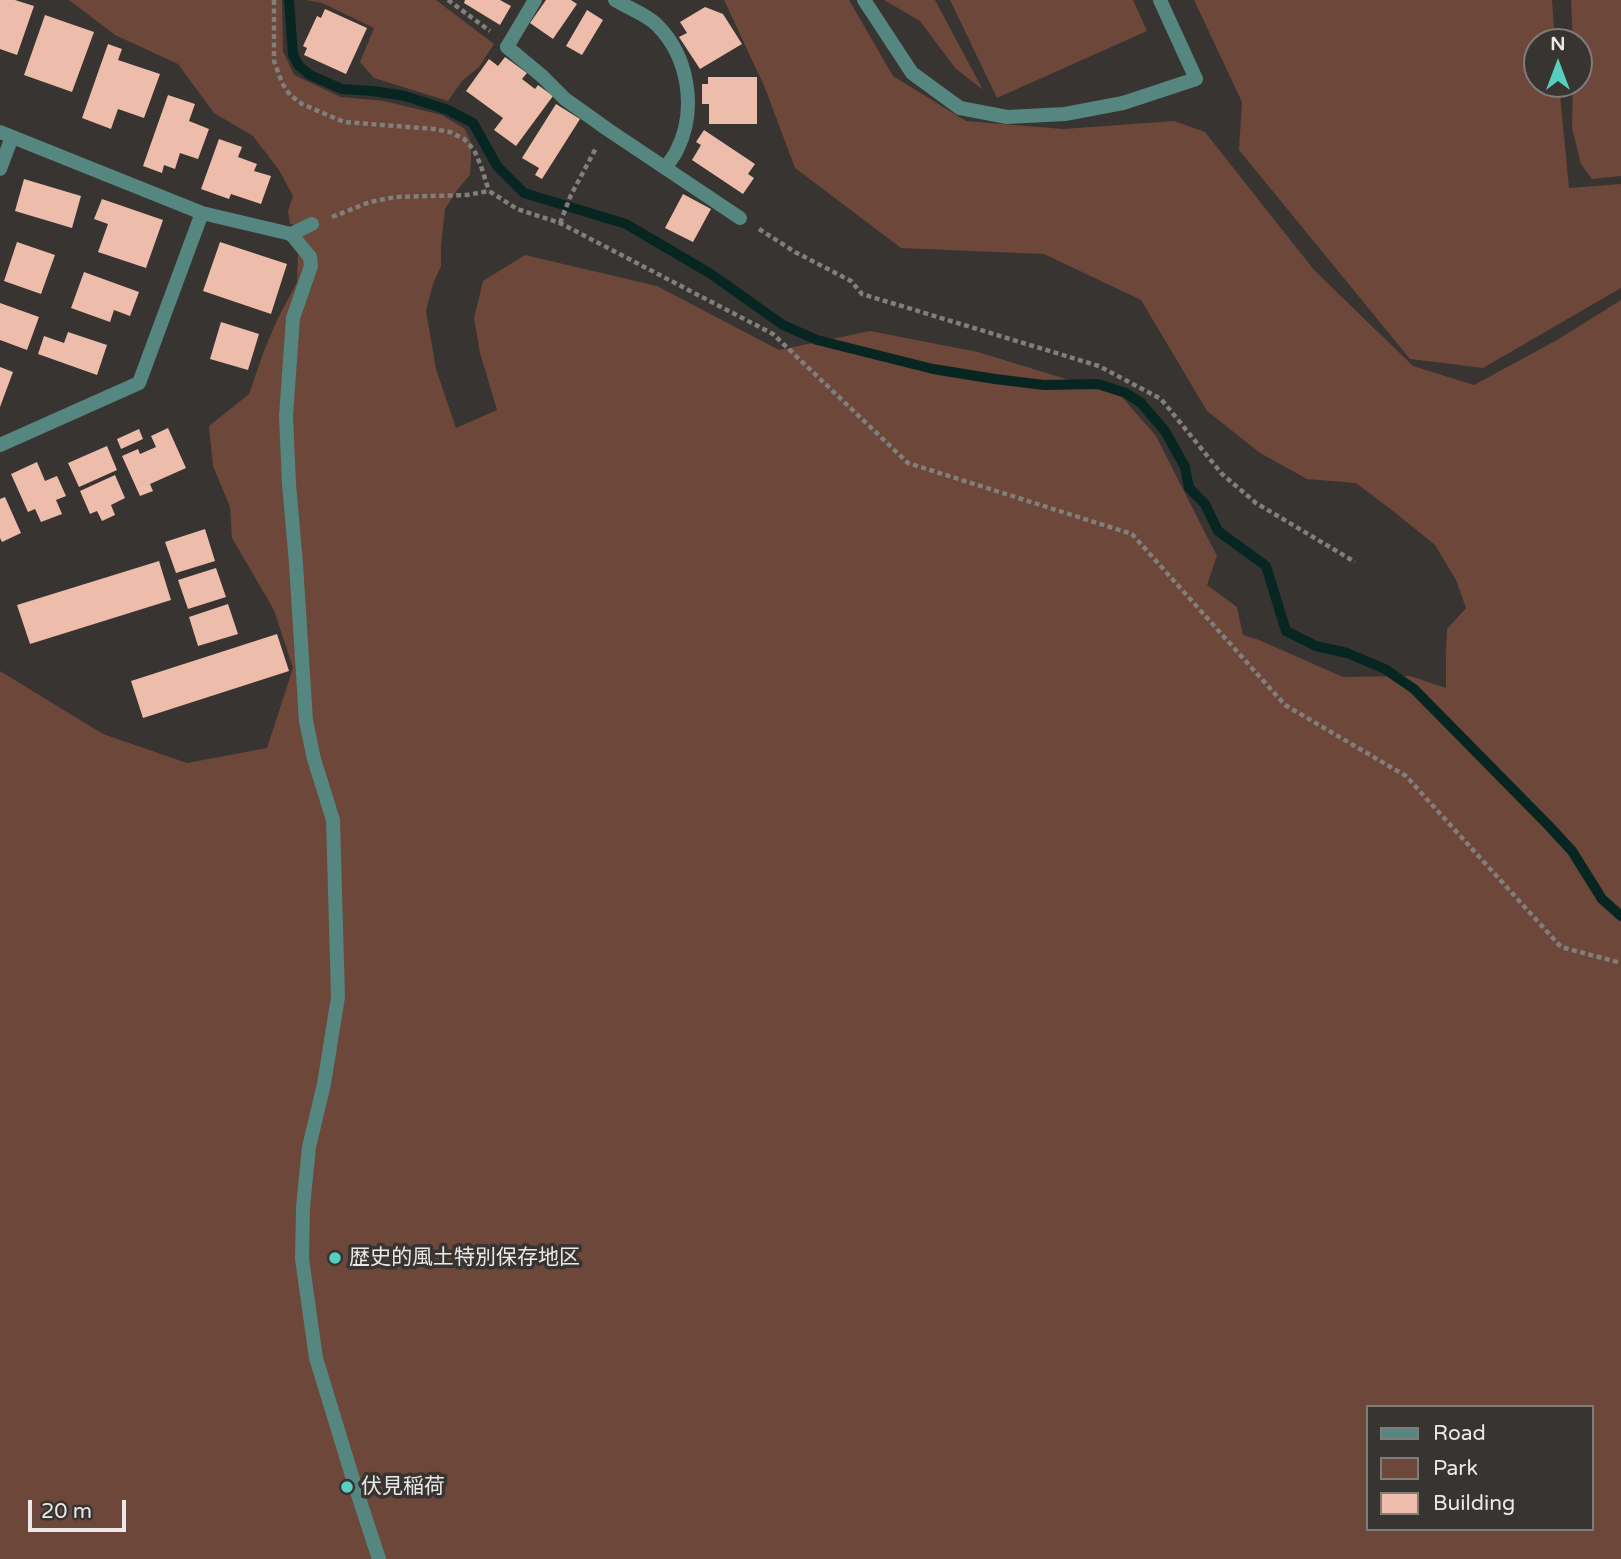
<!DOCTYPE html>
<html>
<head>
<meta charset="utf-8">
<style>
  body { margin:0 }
  #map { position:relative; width:1621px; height:1559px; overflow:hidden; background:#383432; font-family:"Varela Round",sans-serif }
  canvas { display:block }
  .legend { position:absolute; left:1366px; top:1405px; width:228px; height:126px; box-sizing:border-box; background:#383432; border:2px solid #807c7a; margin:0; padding:9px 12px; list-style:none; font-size:21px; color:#ebe8e7 }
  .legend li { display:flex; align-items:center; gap:14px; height:35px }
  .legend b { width:35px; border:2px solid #807c7a }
  .north { position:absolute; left:1523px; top:28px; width:70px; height:70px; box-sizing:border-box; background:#383432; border:2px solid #807c7a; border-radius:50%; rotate:0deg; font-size:19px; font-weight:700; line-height:28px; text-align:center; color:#ebe8e7 }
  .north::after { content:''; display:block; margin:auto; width:24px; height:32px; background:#58cebf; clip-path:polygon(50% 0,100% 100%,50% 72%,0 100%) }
  .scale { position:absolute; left:28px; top:1500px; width:98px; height:32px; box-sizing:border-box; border:4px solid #ebe8e7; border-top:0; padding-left:9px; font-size:21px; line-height:24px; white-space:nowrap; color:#ebe8e7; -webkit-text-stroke:5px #383432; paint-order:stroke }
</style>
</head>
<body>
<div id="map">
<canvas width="1621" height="1559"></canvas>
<ul class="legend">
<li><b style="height:9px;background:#55867f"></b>Road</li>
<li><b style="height:19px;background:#6d4739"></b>Park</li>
<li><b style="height:19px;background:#edbcaa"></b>Building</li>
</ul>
<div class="north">N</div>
<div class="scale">20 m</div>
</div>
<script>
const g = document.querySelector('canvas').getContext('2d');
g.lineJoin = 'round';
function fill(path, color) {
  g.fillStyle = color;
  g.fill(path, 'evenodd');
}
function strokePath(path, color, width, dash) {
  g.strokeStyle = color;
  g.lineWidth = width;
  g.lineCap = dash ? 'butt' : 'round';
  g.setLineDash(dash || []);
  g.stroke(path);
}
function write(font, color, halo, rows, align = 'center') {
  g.font = font + ' "Varela Round","Noto Sans JP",sans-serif';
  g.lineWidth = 7;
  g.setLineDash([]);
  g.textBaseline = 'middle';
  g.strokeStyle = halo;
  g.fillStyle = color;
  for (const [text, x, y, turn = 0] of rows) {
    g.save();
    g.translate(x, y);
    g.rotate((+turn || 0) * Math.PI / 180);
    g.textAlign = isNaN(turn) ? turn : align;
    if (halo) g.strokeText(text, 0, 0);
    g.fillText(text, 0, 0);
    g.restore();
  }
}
const green = new Path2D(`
  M69,0H282L283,51L294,75L341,97L384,101L442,115L465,129L471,143V159L470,175L458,189L445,209L441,246V266L433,284L426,311L436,369L456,428L497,410L480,353L474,318L483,281L525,255L657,286L779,350L870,331L978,352L1121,396L1156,436L1217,556L1207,585L1237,607L1243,635L1259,640L1343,677L1410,676L1446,688V652L1447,629L1466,608L1456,580L1435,545L1393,511L1356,483L1307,479L1260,453L1207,411L1141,300L1044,254L901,248L795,168L765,88L724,0H849L893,76L966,121L1063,129L1174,121L1205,132L1314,270L1413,366L1474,385L1557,340L1621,300V1559H0V671L103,734L187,763L267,748L293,668L274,610L232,538L230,507L213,466L209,426L249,394L264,351L277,320L297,282L299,226L290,224L288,211L293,196L279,170L253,136L214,113L178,64L115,35ZM1367,1407H1591V1529H1367Z
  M306,0H436L494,44L479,67L462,81L448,101L374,78L360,62L374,28L322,3Z
  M884,0H935L983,90L955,68L920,21Z
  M950,0H1133L1147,31L997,98Z
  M1194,0H1552L1555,42H1537V84H1559L1569,188L1621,184V288L1483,368L1410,359L1239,150L1242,102Z
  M1571,0H1621V176L1592,179L1581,164L1572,128L1573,84H1579V42H1573Z`);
const stream = new Path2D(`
  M289,0L293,55L299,66L310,75L342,89L373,91L405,96L448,110L473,123L497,166L524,193L626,224L711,274L783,325L817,340L933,369L995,379L1044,385L1098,384L1126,393L1141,403L1165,431L1185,467L1189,488L1205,504L1218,531L1266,566L1286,631L1316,646L1347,653L1385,669L1414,689L1548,825L1572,851L1602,899L1621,916`);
const building = new Path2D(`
  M0,0H15L34,6L17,55L0,49Z
  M465,0H500L511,6L500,25L464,3Z
  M546,0H571L577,4L553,39L530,23Z
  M705,7L723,14L742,44L700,69L679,37L687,33L680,22Z
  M325,9L367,28L346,74L304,55L307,48L303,46L317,16L321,18Z
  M587,10L603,20L582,55L566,46Z
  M45,15L94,32L72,92L24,75Z
  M108,44L122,49L118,60L160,74L144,118L118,109L111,129L82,118Z
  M505,57L527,73L522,79L535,89L538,85L553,96L516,146L494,130L503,118L466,91L489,59L498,66Z
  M708,77H757V124H709V104H702V84H708Z
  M168,95L195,104L189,121L209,129L198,159L180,153L175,169L164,165L162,173L143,166Z
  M556,104L580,119L542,179L535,175L539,168L522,158Z
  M704,130L755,164L748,174L754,178L743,194L692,160L701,145L696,142Z
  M219,139L242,147L238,157L257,164L254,171L271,176L261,204L231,194L229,199L201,189Z
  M24,179L81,196L72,228L15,211Z
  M683,194L711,209L693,242L665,228Z
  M102,199L163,220L146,268L98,252L108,224L94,219Z
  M17,242L55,255L41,294L4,281Z
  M220,242L287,264L271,314L203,291Z
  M84,272L139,292L130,316L114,310L110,322L71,308Z
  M0,303L39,317L27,350L0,340Z
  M221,322L259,334L248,370L210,359Z
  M68,332L107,345L97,375L38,354L44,336L64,343Z
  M0,367L13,372L0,407Z
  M168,428L186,468L150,484L153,491L140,496L122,456L138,449L140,454L156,447L151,436Z
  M139,429L143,439L121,449L117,439Z
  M107,446L117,470L79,487L68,463Z
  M37,462L45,481L57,476L66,496L56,500L62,514L41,522L35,509L28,512L11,474Z
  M115,475L125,498L111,505L115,515L102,521L97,511L90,514L80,491Z
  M5,497L21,533L2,542L0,538V499Z
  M205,529L215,561L176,573L165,542Z
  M159,561L171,600L30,644L17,605Z
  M216,568L226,597L188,609L178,580Z
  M228,604L238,634L198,646L189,617Z
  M277,634L289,671L143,718L131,681Z`);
const path = new Path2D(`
  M274,0V61L282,83L290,95L302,104L344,122L434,129L450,132L464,139L474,150L481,166L489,191
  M448,0L490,31
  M332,217L370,202L395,197L467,195L489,191L517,209L560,223L773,334L908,463L1132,534L1285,705L1406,776L1561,947L1621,963
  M560,223L571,195L596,148
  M759,229L795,252L851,281L862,294L1099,366L1161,399L1222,474L1256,503L1355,562`);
const service = new Path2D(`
  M864,0L912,73L960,108L1007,117L1065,114L1123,103L1196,79L1160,0
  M507,47L535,0
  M291,234L310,257L311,266L293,318L286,416L289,484L296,564L306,721L314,759L333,820L338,997L324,1084L309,1147L303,1207L302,1259L316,1358L356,1489L379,1559`);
const minor = new Path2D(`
  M615,0C628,8 646,14 657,25C689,57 697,110 677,150C674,157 669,162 665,168
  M507,47L542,76L565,99L607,129L740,218
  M0,132L202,213L291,234L312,224
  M0,169L12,137
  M0,445L139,383L202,213`);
const markers = [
  [335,1258,7,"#58cebf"],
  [347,1487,7,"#58cebf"]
];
const poiNames = [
  ["歴史的風土特別保存地区",349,1258],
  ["伏見稲荷",361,1487]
];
fill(green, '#6d4739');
strokePath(stream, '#072622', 10);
fill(building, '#edbcaa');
strokePath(path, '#817e7c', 4.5, [5, 3.5]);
strokePath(service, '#55867f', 14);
strokePath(minor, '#55867f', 14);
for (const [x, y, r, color] of markers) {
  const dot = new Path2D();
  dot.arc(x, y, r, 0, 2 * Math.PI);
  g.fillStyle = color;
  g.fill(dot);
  strokePath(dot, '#383432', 2.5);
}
write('21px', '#ebe8e7', '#383432', poiNames, 'left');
</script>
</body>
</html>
